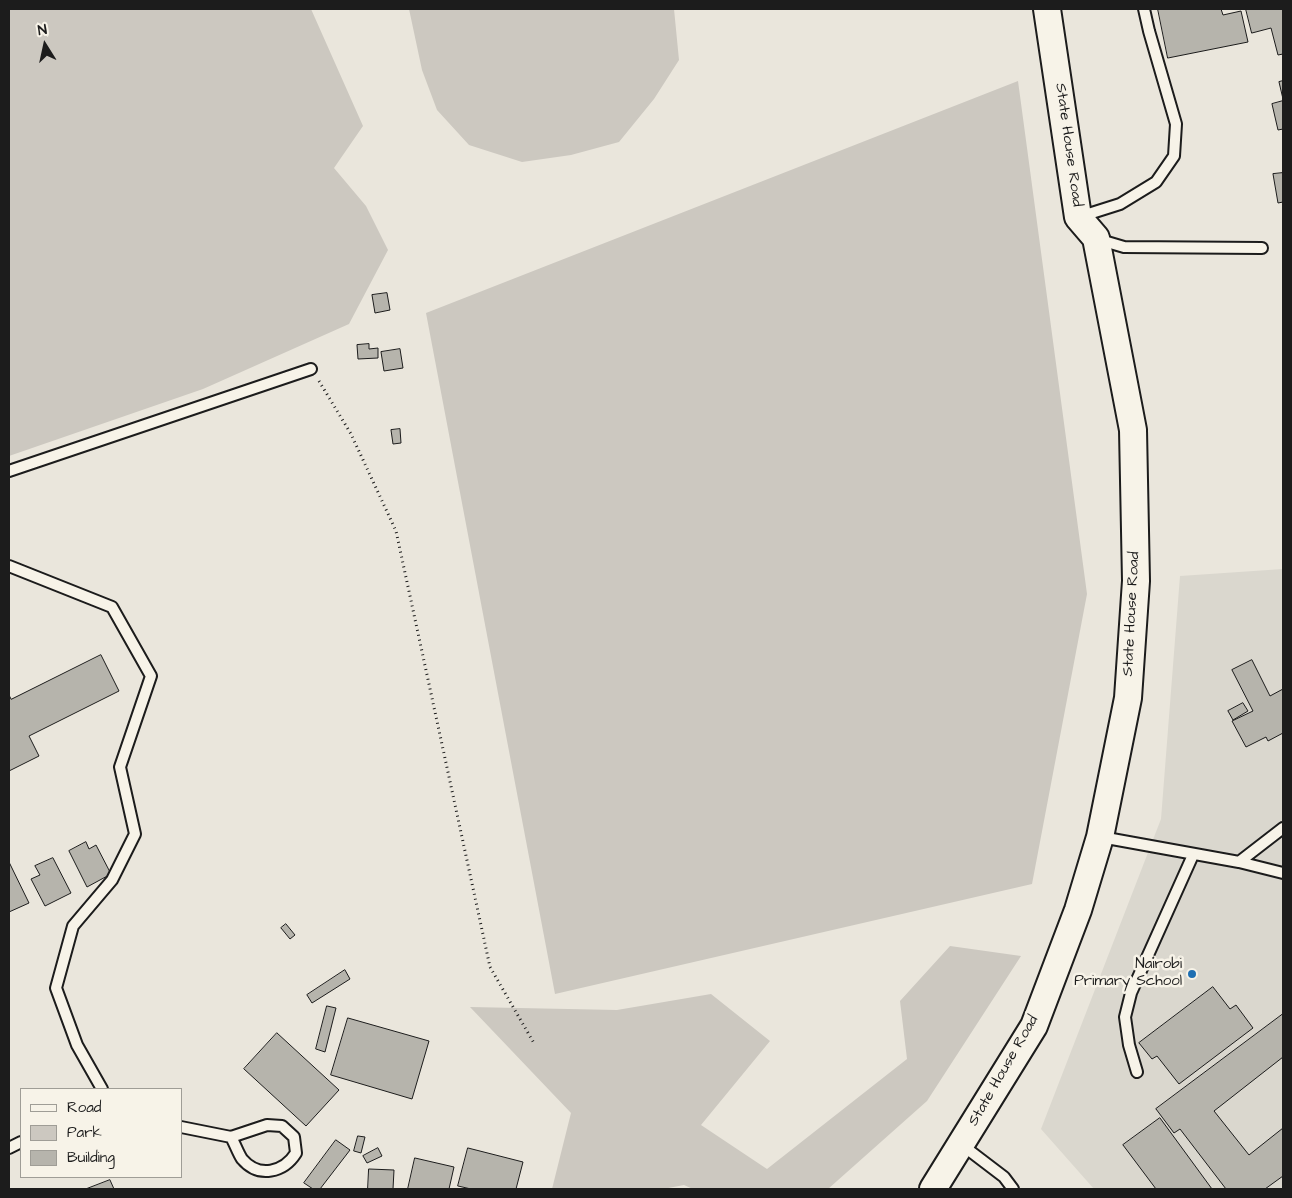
<!DOCTYPE html>
<html>
<head>
<meta charset="utf-8">
<style>
  body { margin:0 }
  #map { position:relative; width:1292px; height:1198px; overflow:hidden; background:#eae6dc; font-family:"Architects Daughter",sans-serif }
  canvas { display:block }
  .frame { position:absolute; inset:0; border:10px solid #1c1c1c; pointer-events:none }
  .legend { position:absolute; left:20px; top:1088px; width:162px; height:90px; box-sizing:border-box; background:#f7f3e8; border:1px solid #9f9d96; margin:0; padding:6px 9px; list-style:none; font-size:15px; color:#1c1c1c }
  .legend li { display:flex; align-items:center; gap:10px; height:25px }
  .legend b { width:25px; border:1px solid #9f9d96 }
  .north { position:absolute; left:20px; top:20px; width:50px; height:50px; -webkit-text-stroke:4px #f7f3e8; paint-order:stroke; rotate:350deg; font-size:14px; font-weight:700; line-height:20px; text-align:center; color:#1c1c1c }
  .north::after { content:''; display:block; margin:auto; width:18px; height:22px; background:#1c1c1c; clip-path:polygon(50% 0,100% 100%,50% 72%,0 100%) }
</style>
</head>
<body>
<div id="map">
<canvas width="1292" height="1198"></canvas>
<div class="frame"></div>
<ul class="legend">
<li><b style="height:6px;background:#f7f3e8"></b>Road</li>
<li><b style="height:14px;background:#ccc8c0"></b>Park</li>
<li><b style="height:14px;background:#b6b4ac"></b>Building</li>
</ul>
<div class="north">N</div>
</div>
<script>
const g = document.querySelector('canvas').getContext('2d');
g.lineJoin = 'round';
function fill(path, color) {
  g.fillStyle = color;
  g.fill(path, 'evenodd');
}
function strokePath(path, color, width, dash) {
  g.strokeStyle = color;
  g.lineWidth = width;
  g.lineCap = dash ? 'butt' : 'round';
  g.setLineDash(dash || []);
  g.stroke(path);
}
function write(font, color, halo, rows, align = 'center') {
  g.font = font + ' "Architects Daughter",sans-serif';
  g.lineWidth = 5;
  g.setLineDash([]);
  g.textBaseline = 'middle';
  g.strokeStyle = halo;
  g.fillStyle = color;
  for (const [text, x, y, turn = 0] of rows) {
    g.save();
    g.translate(x, y);
    g.rotate((+turn || 0) * Math.PI / 180);
    g.textAlign = isNaN(turn) ? turn : align;
    if (halo) g.strokeText(text, 0, 0);
    g.fillText(text, 0, 0);
    g.restore();
  }
}
const built = new Path2D(`
  M1283,569V1189H1094L1041,1129L1161,819L1180,576Z`);
const green = new Path2D(`
  M9,9H311L363,126L334,168L366,206L388,250L349,324L203,389L9,456Z
  M409,9H674L679,60L654,99L619,142L571,155L522,162L469,145L437,110L422,70Z
  M1018,81L1087,594L1032,884L555,994L426,313Z
  M950,946L1021,956L927,1101L828,1189H693L684,1185L663,1189H552L571,1113L470,1007L617,1010L711,994L770,1041L701,1125L767,1169L907,1059L900,1001Z`);
const building = new Path2D(`
  M1158,9H1221L1223,15L1241,11L1248,42L1168,58Z
  M1246,9H1283V54L1278,55L1271,28L1252,33Z
  M1283,81V99L1279,82Z
  M1283,101V129L1278,130L1272,104Z
  M1283,173V202L1278,203L1273,174Z
  M387,293L390,310L375,313L372,295Z
  M369,344V349L378,348V358L358,359L357,345Z
  M400,349L403,368L384,371L381,352Z
  M400,429L401,443L393,444L391,430Z
  M101,655L119,691L29,736L39,756L9,771V695L11,699Z
  M1252,660L1270,696L1283,689V733L1268,741L1266,737L1246,747L1232,721L1253,711L1232,670Z
  M1243,703L1248,711L1233,720L1228,711Z
  M86,842L89,849L96,845L111,874L87,887L69,851Z
  M53,858L71,893L45,906L31,879L40,875L35,866Z
  M9,862L29,903L9,912Z
  M286,924L295,935L290,939L281,928Z
  M345,970L350,979L312,1003L307,995Z
  M1213,987L1230,1009L1236,1005L1253,1028L1179,1084L1157,1056L1152,1059L1139,1043Z
  M327,1006L336,1008L325,1052L316,1049Z
  M1283,1014V1057L1214,1111L1249,1155L1283,1128V1176L1265,1189H1226L1180,1129L1174,1133L1156,1109Z
  M348,1018L429,1041L412,1099L331,1075Z
  M277,1033L339,1090L306,1126L244,1069Z
  M1160,1118L1212,1189H1156L1123,1145Z
  M358,1136L365,1137L361,1153L354,1151Z
  M336,1140L350,1150L320,1189H313L304,1183Z
  M378,1148L382,1156L367,1163L363,1156Z
  M468,1148L523,1162L516,1189H471L458,1186Z
  M415,1158L454,1167L449,1189H408Z
  M369,1169L394,1170L393,1189H368Z
  M110,1180L114,1189H86Z`);
const path = new Path2D(`
  M319,381L351,434L396,531L490,967L535,1045`);
const lane = new Path2D(`
  M1079,217L1120,204L1156,182L1174,156L1176,124L1149,31L1144,9
  M1097,239L1124,247L1262,248
  M9,471L311,369
  M9,566L112,607L151,676L120,767L135,834L112,880L73,926L56,988L77,1045L102,1089
  M1101,837L1239,862L1283,873
  M1239,862L1283,828
  M1137,1072L1129,1045L1125,1017L1131,993L1193,855
  M181,1127L231,1137L267,1125L282,1126L294,1137L296,1153C284,1172 259,1179 242,1159C238,1153 235,1144 231,1137
  M962,1145L1004,1177L1013,1189
  M9,1148L21,1142`);
const secondary = new Path2D(`
  M933,1189L1034,1026L1078,910L1100,837L1128,698L1136,581L1133,430L1096,238L1078,217L1047,9`);
const markers = [
  [1192,974,5,"#1f6fb2"]
];
const streetNames = [
  ["State House Road",1068,145,82],
  ["State House Road",1132,614,-87],
  ["State House Road",1004,1071,-60]
];
const poiNames = [
  ["Nairobi",1182,965],
  ["Primary School",1182,982]
];
fill(built, '#dad7ce');
fill(green, '#ccc8c0');
fill(building, '#b6b4ac');
strokePath(building, '#1c1c1c', 1);
strokePath(lane, '#1c1c1c', 14);
strokePath(secondary, '#1c1c1c', 30);
strokePath(path, '#1c1c1c', 3, [1, 4]);
strokePath(lane, '#f7f3e8', 10);
strokePath(secondary, '#f7f3e8', 26);
for (const [x, y, r, color] of markers) {
  const dot = new Path2D();
  dot.arc(x, y, r, 0, 2 * Math.PI);
  g.fillStyle = color;
  g.fill(dot);
  strokePath(dot, '#f7f3e8', 2);
}
write('15px', '#1c1c1c', '#f7f3e8', streetNames);
write('15px', '#1c1c1c', '#f7f3e8', poiNames, 'right');
</script>
</body>
</html>
